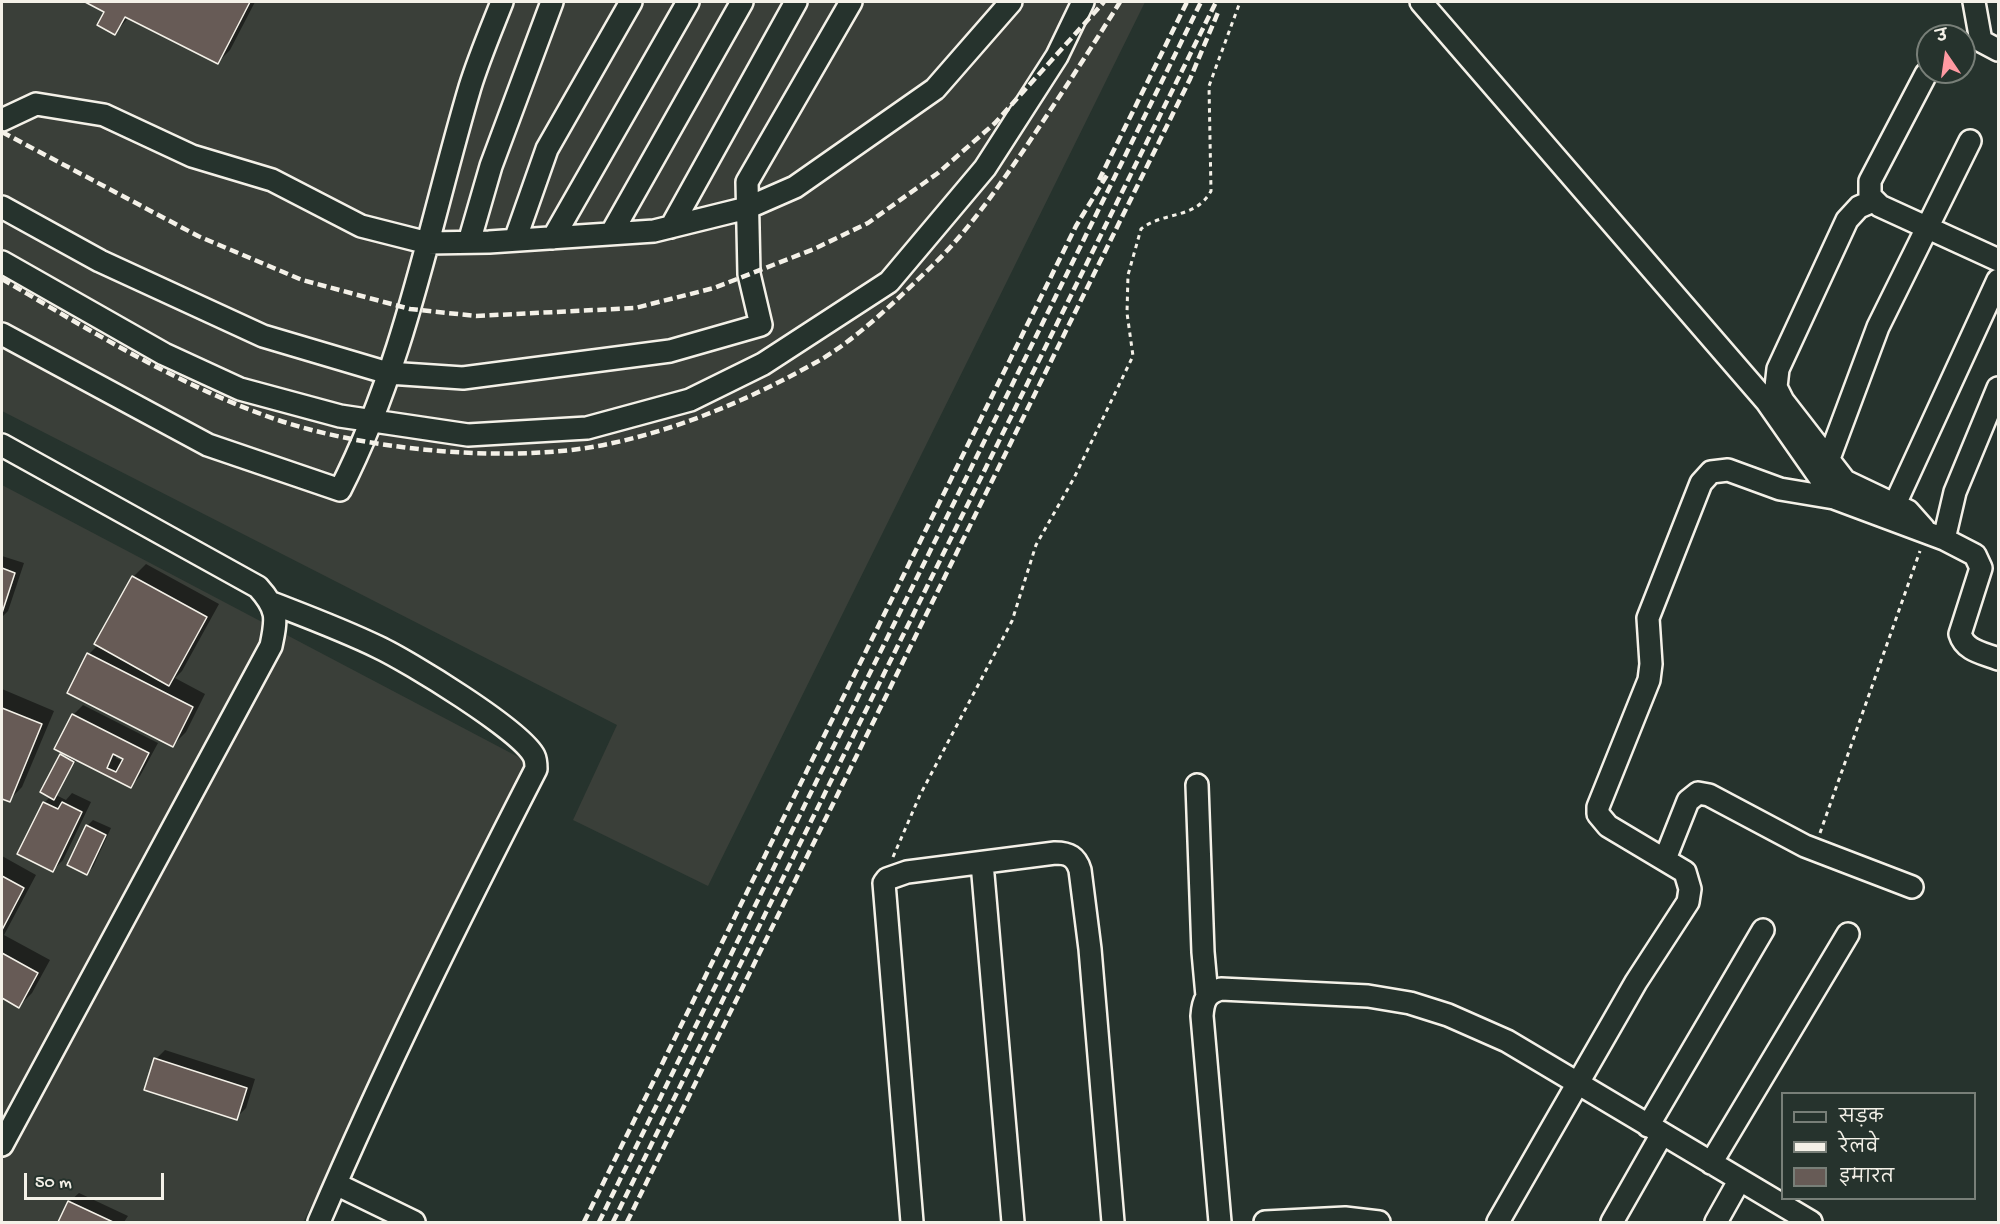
<!DOCTYPE html>
<html>
<head>
<meta charset="utf-8">
<style>
  body { margin:0 }
  #map { position:relative; width:2000px; height:1224px; overflow:hidden; background:#26332d; font-family:"Gochi Hand","Playpen Sans Deva",sans-serif }
  canvas { display:block }
  .frame { position:absolute; inset:0; border:3px solid #f4f1e8; pointer-events:none }
  .legend { position:absolute; left:1781px; top:1092px; width:195px; height:108px; box-sizing:border-box; background:#26332d; border:2px solid #787f78; margin:0; padding:8px 10px; list-style:none; font-size:18px; color:#f4f1e8 }
  .legend li { display:flex; align-items:center; gap:12px; height:30px }
  .legend b { width:30px; border:2px solid #787f78 }
  .north { position:absolute; left:1916px; top:24px; width:60px; height:60px; box-sizing:border-box; background:#26332d; border:2px solid #787f78; border-radius:50%; rotate:347deg; font-size:16px; font-weight:700; line-height:24px; text-align:center; color:#f4f1e8 }
  .north::after { content:''; display:block; margin:auto; width:21px; height:27px; background:#ff9aa2; clip-path:polygon(50% 0,100% 100%,50% 72%,0 100%) }
  .scale { position:absolute; left:24px; top:1173px; width:140px; height:27px; box-sizing:border-box; border:3px solid #f4f1e8; border-top:0; padding-left:8px; font-size:18px; line-height:21px; white-space:nowrap; color:#f4f1e8; -webkit-text-stroke:4px #26332d; paint-order:stroke }
</style>
</head>
<body>
<div id="map">
<canvas width="2000" height="1224"></canvas>
<div class="frame"></div>
<ul class="legend">
<li><b style="height:8px;background:#26332d"></b>सड़क</li>
<li><b style="height:8px;background:#f4f1e8"></b>रेलवे</li>
<li><b style="height:16px;background:#675b56"></b>इमारत</li>
</ul>
<div class="north">उ</div>
<div class="scale">50 m</div>
</div>
<script>
const g = document.querySelector('canvas').getContext('2d');
g.lineJoin = 'round';
function fill(path, color) {
  g.fillStyle = color;
  g.fill(path, 'evenodd');
}
function strokePath(path, color, width, dash) {
  g.strokeStyle = color;
  g.lineWidth = width;
  g.lineCap = dash ? 'butt' : 'round';
  g.setLineDash(dash || []);
  g.stroke(path);
}
const built = new Path2D(`
  M2,2H1145L708,886L573,820L617,725L2,411Z
  M2,485L543,770L303,1222H2Z`);
const shadow = new Path2D(`
  M88,2H255L230,50L217,63L129,17L115,33L106,11Z
  M2,556L24,563L8,611L2,617Z
  M146,564L219,604L182,671L175,678L205,694L186,732L173,745L89,654L98,645L133,577Z
  M2,689L54,711L22,787L9,800L2,797Z
  M83,705L158,743L140,776L131,786L77,759L56,795L66,800L72,793L91,802L63,860L53,870L44,803L51,796L73,715ZM117,754L125,758L123,761L116,758Z
  M93,820L111,828L93,867L87,873V826Z
  M2,856L36,875L4,935L50,960L32,993L19,1006L2,996Z
  M165,1050L255,1079L246,1108L236,1118L156,1059Z
  M79,1193L128,1216L124,1222H60L69,1202Z`);
const building = new Path2D(`
  M85,2H250L218,64L125,17L115,35L97,25L104,12Z
  M2,568L15,573L2,613Z
  M132,576L207,617L169,686L94,644Z
  M87,653L193,707L173,747L67,693Z
  M2,708L42,724L10,802L2,799Z
  M72,714L149,753L131,788L54,749ZM113,754L123,759L116,772L107,768Z
  M60,754L74,762L54,800L40,792Z
  M43,802L58,809L62,802L82,812L53,872L17,854Z
  M86,825L106,835L87,875L67,865Z
  M2,876L24,888L2,930Z
  M2,953L38,973L19,1008L2,998Z
  M154,1058L247,1088L237,1120L144,1090Z
  M68,1201L113,1222H58Z`);
const path = new Path2D(`
  M1820,833L1920,551
  M893,857L920,795L1012,621L1036,545L1074,478L1133,356L1127,313L1128,275L1141,229C1163,211 1195,220 1211,191L1209,86L1240,2`);
const minor = new Path2D(`
  M1421,2L1767,402L1834,498L1944,539L1975,555L1981,568L1960,634C1965,651 1983,653 1998,659
  M1974,2L1981,41L1998,50
  M1926,74L1870,181V196L1880,206L1998,260
  M2,120L36,104L104,115L192,156L272,180L361,226L428,243L489,242L654,231L747,208L795,187L935,89L1011,2
  M1873,201L1859,207L1847,220L1778,369L1776,387L1783,401L1845,481L1908,511L1924,529
  M2,207L100,261L263,336L388,373L463,378L670,351L761,325L749,274L747,182L851,2
  M671,227L796,2
  M611,234L742,2
  M553,238L688,2
  M515,240L547,149L631,2
  M469,242L491,166L552,2
  M2,262L164,354L240,389L340,416L468,435L587,428L690,400L763,364L889,282L985,168L1057,56L1083,2
  M2,334L208,445L340,490C405,363 430,222 470,87C479,58 491,30 502,2
  M2,445L258,587C278,609 277,618 271,646L2,1145
  M1828,461L1878,327L1970,141
  M1895,504L1998,280
  M1944,539L1955,492L1998,388
  M272,603C308,617 343,630 378,647C408,661 521,730 534,756C536,760 536,765 536,769C459,919 385,1068 319,1222
  M1197,785L1203,952L1207,996
  M1665,859L1688,801L1698,793L1709,795L1805,846L1912,887
  M982,863L1013,1222
  M1648,1126L1763,930
  M1711,1163L1848,934
  M336,1184L414,1222
  M912,1222L884,883L887,879L907,872L1055,853C1069,853 1076,857 1080,870L1090,949L1113,1222
  M1220,1222L1202,1016C1203,1001 1206,993 1221,989L1368,996L1410,1003L1448,1015L1507,1041L1811,1222
  M1265,1222L1345,1218L1379,1222
  M1498,1222L1636,982L1688,902L1690,889L1685,872L1608,826L1598,814V807L1649,680L1651,664L1648,618L1701,483L1711,472L1728,470L1780,489L1834,498
  M1612,1222L1662,1134
  M1716,1222L1739,1181`);
const rail = new Path2D(`
  M2,132L198,236L302,280L410,309L476,316L635,308L714,288L814,249L868,223L938,173L995,123L1104,2
  M1099,180L1187,2
  M2,279C91,331 181,387 278,420C364,449 490,461 579,449C659,438 743,403 813,364C853,343 900,297 933,265C967,232 994,193 1021,154C1055,104 1088,53 1120,2
  M584,1222L1076,226L1107,175
  M599,1222L1201,2
  M613,1222L1216,2
  M627,1222L1190,79L1219,10`);
fill(built, '#3a3f39');
fill(shadow, '#0007');
fill(building, '#675b56');
strokePath(building, '#f4f1e8', 1.5);
strokePath(minor, '#f4f1e8', 26);
strokePath(path, '#f4f1e8', 3, [4.5, 4.5]);
strokePath(minor, '#26332d', 21);
strokePath(rail, '#f4f1e8', 4.5, [9, 4.5]);
</script>
</body>
</html>
